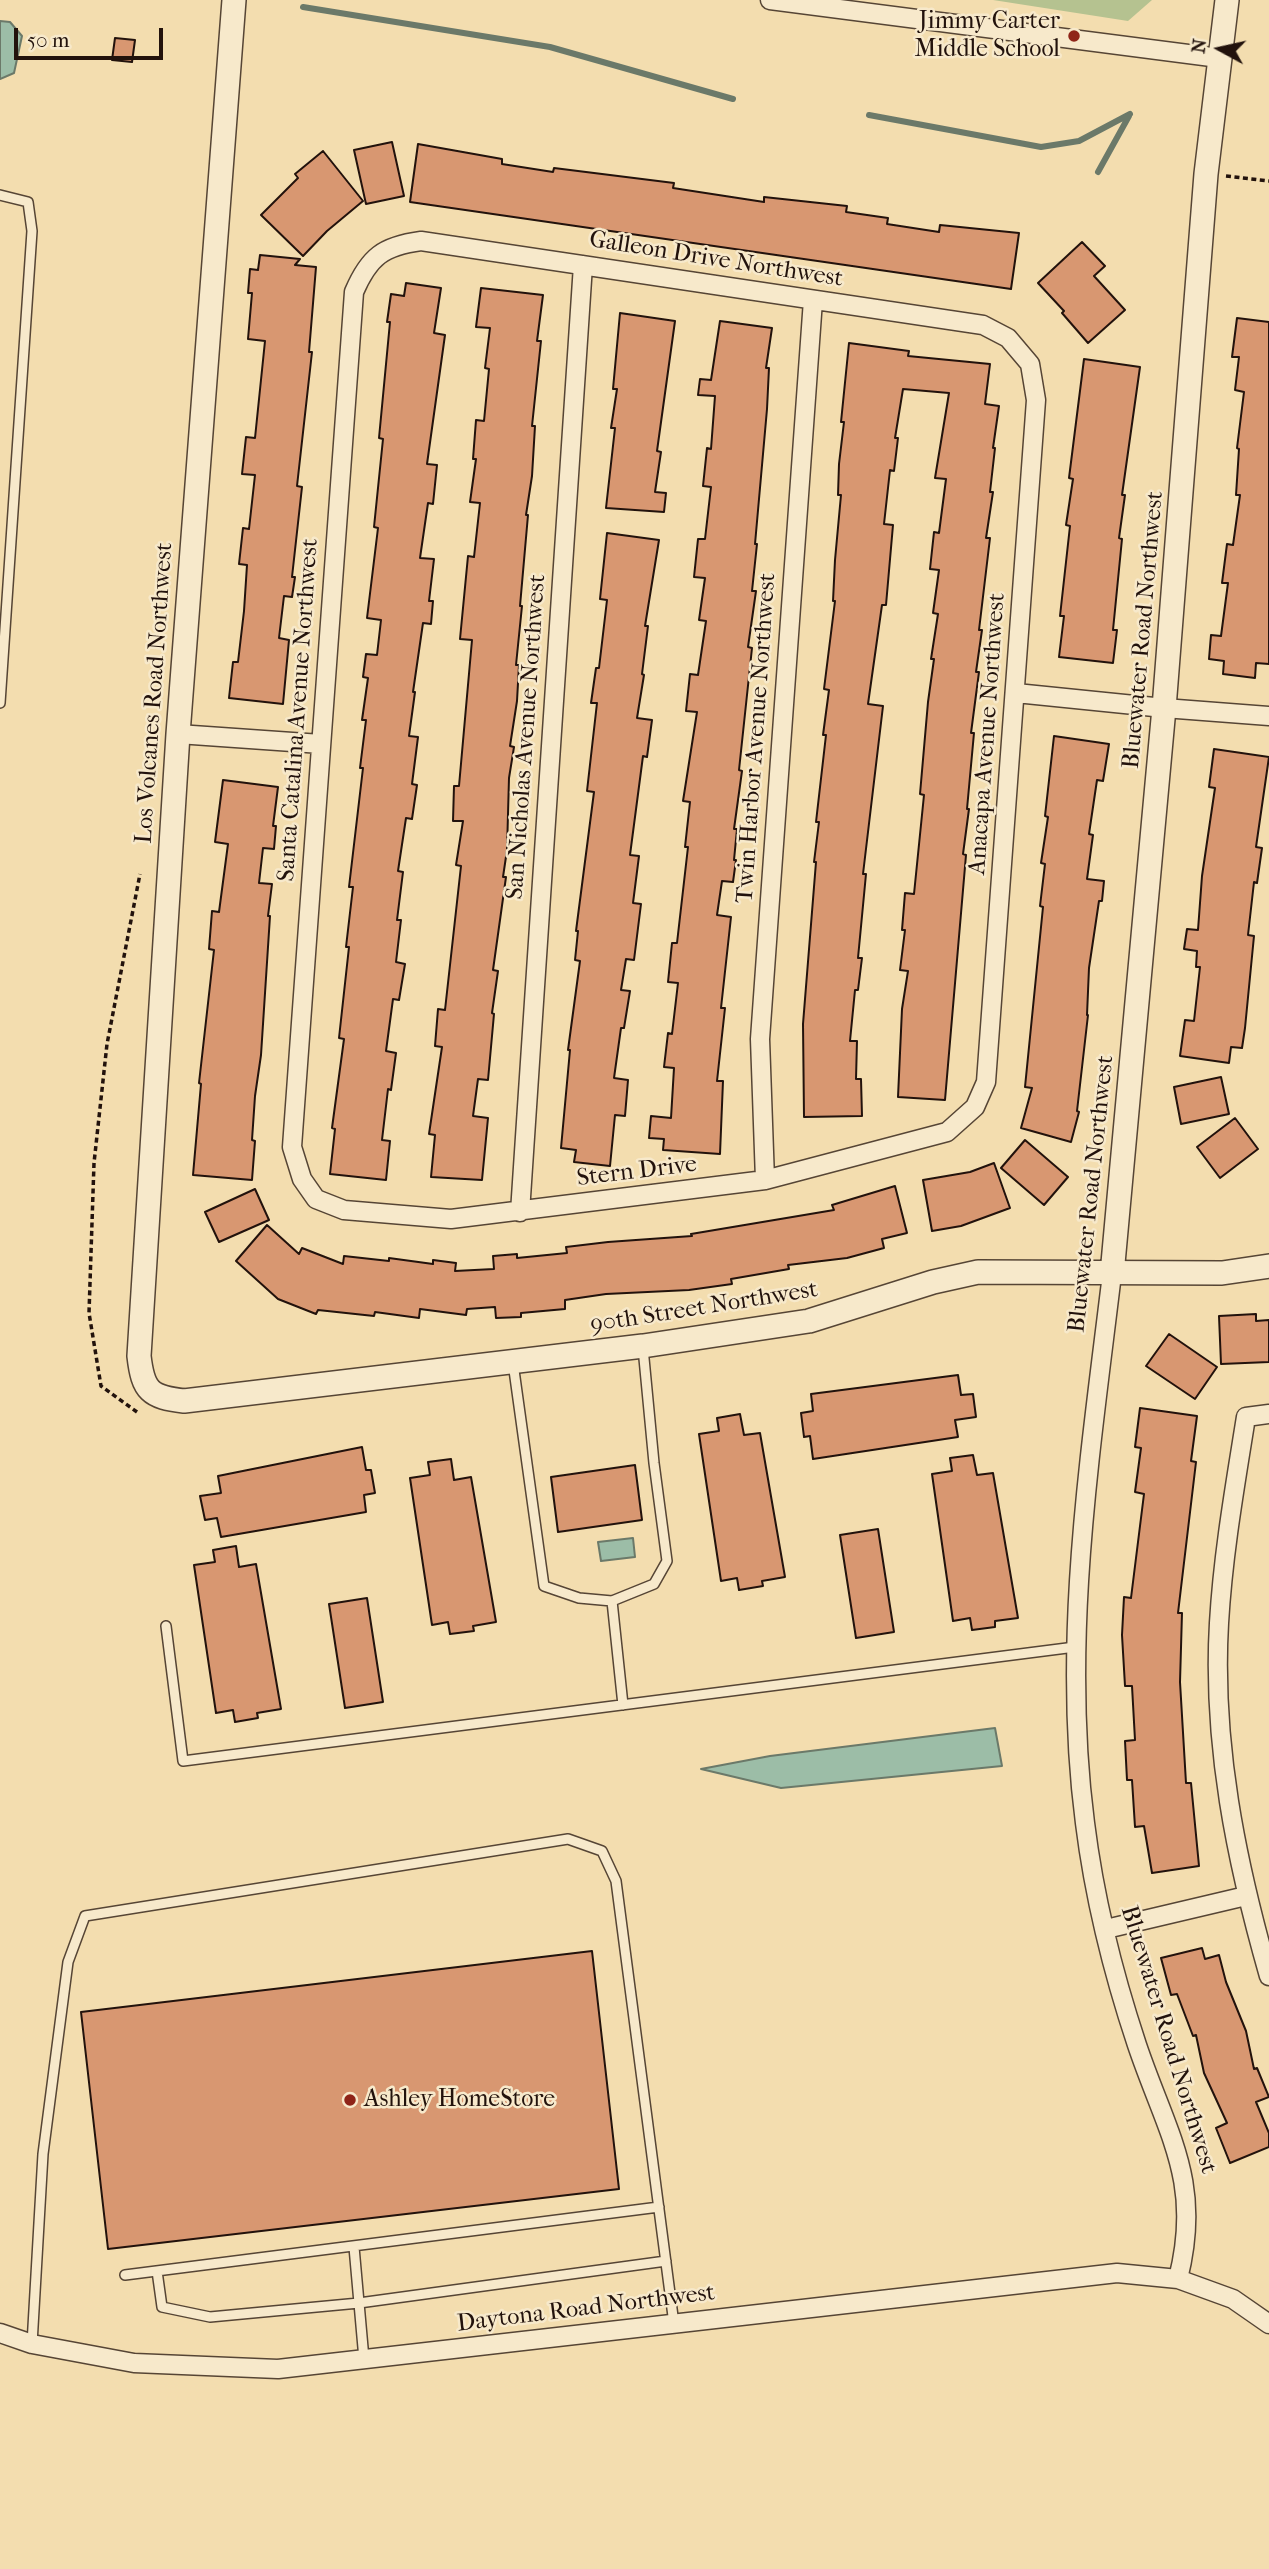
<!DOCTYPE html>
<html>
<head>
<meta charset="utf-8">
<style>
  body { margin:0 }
  #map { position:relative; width:1269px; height:2569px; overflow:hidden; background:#f3ddaf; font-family:"IM FELL French Canon",serif }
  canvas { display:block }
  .north { position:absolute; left:1185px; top:14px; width:70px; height:70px; -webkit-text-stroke:5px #f7e9cb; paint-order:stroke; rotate:278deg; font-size:19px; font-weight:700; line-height:28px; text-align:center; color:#22120c }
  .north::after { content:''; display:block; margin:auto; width:24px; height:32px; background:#22120c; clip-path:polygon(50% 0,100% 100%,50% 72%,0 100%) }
  .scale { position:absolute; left:14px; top:28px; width:149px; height:32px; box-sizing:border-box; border:4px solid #22120c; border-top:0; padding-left:9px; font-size:21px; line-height:24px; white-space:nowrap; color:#22120c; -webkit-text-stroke:5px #f7e9cb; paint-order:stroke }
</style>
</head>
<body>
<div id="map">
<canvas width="1269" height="2569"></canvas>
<div class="north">N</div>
<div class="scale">50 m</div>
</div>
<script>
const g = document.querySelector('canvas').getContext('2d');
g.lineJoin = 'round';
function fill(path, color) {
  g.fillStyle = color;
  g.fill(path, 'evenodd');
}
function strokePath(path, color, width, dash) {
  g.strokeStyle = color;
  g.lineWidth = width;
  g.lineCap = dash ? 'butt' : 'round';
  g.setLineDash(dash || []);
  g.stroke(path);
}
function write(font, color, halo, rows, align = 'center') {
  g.font = font + ' "IM FELL French Canon",serif';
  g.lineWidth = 5;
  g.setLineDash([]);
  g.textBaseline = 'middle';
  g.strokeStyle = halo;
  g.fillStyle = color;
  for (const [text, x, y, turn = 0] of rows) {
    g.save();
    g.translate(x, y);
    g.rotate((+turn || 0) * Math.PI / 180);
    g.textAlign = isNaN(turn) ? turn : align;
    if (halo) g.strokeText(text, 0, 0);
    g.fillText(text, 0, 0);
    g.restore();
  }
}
const green = new Path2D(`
  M993,0H1152L1128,21Z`);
const water = new Path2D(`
  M0,21L10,22L22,36L14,73L0,79Z
  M633,1538L635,1557L601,1561L598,1542Z
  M995,1728L1002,1766L781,1788L701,1769L770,1756Z`);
const stream = new Path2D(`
  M303,7L550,47L733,99
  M869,115L1041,147L1079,141L1130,114
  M1098,172L1129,116`);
const building = new Path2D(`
  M115,38L135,40L132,62L112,60Z
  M392,142L404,196L366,204L354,150Z
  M418,144L502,159V164L553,172L554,168L674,183L673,188L764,202V197L847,206L846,212L888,218L887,224L939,232L940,225L1019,233L1011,289L410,202Z
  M323,151L363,201L327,231L303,256L261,215L298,178L295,174Z
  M1082,242L1105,266L1094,276L1125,310L1088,343L1062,313L1064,311L1038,283Z
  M260,255L300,259L295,265L316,267L309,352H312L297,486L302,487L292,577H295L292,597L284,596L279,638L289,640L283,704L229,698L233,662H238L244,611L247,565L239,564L243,528L249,529L255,475L242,474L246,437L255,438L265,341L248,339L252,293H248L250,269L258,270Z
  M406,283L441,288L434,333L445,335L427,464L437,465L433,504L428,503L420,558L434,559L429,601H433L431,624L423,623L413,692H415L409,736L418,737L412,784L417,785L412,819L406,818L398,871L403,872L397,920H401L396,962L405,964L399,1000L393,999L386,1051L396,1053L391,1090L388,1089L382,1140L390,1141L386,1180L330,1174L335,1129L332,1128L344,1039L339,1038L349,947H346L353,887H349L363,768H360L366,720H362L368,678L363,677L366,654L377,655L381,620L367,618L378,528L374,527L383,439L379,438L390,322H387L391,294L404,296Z
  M481,288L543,295L537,341H541L532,426H535L532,476L526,515H528L520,606H522L516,665H519L517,701L510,746L514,747L509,778L507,850L503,877H506L493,970L498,971L492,1013L494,1014L488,1080L478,1079L473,1116L488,1118L482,1180L431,1177L435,1135L429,1134L442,1047L435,1046L438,1009L445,1010L461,866L456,865L463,821H453L454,786H459L472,640L460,639L468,556L474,557L480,503L470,502L476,459H473L476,420L484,421L489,369L485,368L490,328L476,327Z
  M620,313L675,321L657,451L661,452L655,492L666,493L664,512L606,508L615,428H611L617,389H613Z
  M1237,318L1269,322V664L1256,663L1255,678L1223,674L1224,661L1209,659L1211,635L1221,636L1228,583H1222L1227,544L1233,545L1240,495H1236L1239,449L1237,448L1244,392L1235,390L1239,357H1232Z
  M720,321L772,328L766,368H769L767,409L755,544H757L752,591H756L748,647L752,648L739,770L742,771L734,829H737L734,860H736L733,882L722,881L717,915L731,917L721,1008H725L717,1081H723L720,1154L663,1150L664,1139L649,1138L651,1116L671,1118L674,1068L664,1067L668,1033L672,1034L678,983L668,982L672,943H677L688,847H685L690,802L683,801L697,712L686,711L690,674L698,675L706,621L699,620L705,578L694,577L698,539H705L711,487L703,486L707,448L711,449L715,396L698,395L700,379L711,380Z
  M849,343L909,351L908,356L990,364L985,404L999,406L993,448H995L990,492H993L986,538H990L979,630H982L976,672H979L971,733H974L967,809H969L963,854L966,855L945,1100L898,1097L902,1009L908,971L900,970L905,930H902L905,893L914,894L924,795L920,794L928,702L934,659H931L938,614L933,613L939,570L930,569L934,532L939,533L946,479L935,478L949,393L903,389L895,438H898L894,471L890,470L884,524L893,525L886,605H882L868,704L883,706L863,874H866L858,958H862L858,990H855L850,1041H857L856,1079H861L862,1116L804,1117L803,1024L816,862H814L819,822H816L826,735H823L829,690L824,689L835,601H833L835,560L841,495H838L839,464L844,422H841Z
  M1084,359L1140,367L1122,495H1125L1119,538L1122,539L1113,630H1117L1113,663L1059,657L1064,616H1060L1070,526L1066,525L1073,479L1069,478Z
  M607,533L659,540L645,626H648L642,674L644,675L637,718L652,720L647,757L643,756L630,855L639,856L633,903L641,904L634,960L626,959L621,990L630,991L624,1028H621L614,1078L628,1080L625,1116L615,1115L610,1166L574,1162L576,1150L561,1148L570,1050H568L580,961L575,960L578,931H576L594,792L587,791L597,703H591L596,668H599L607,600L600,599Z
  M1054,736L1109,744L1103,781L1097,780L1089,834L1093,835L1087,879L1104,881L1102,901H1099L1089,968L1087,1015H1088L1077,1111L1079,1112L1071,1142L1021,1128L1032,1088L1025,1087L1043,907L1040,906L1045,864L1041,863L1048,817L1045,816Z
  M1214,749L1269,757L1256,847L1262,848L1257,883L1254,882L1248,935L1254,936L1245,1028L1242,1048L1231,1047L1229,1063L1180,1056L1185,1020L1194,1021L1200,967H1196L1197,951L1184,949L1187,929L1198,930L1202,876L1215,788L1209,787Z
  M223,780L278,787L273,826H276L274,849L263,848L259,883L272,884L268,916H270L261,1055L255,1096L252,1140L255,1141L252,1180L193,1175L201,1084L199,1083L214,950L209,949L212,911L219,912L228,844L215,842Z
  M1221,1077L1229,1114L1181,1124L1174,1087Z
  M1235,1118L1258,1149L1220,1178L1197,1147Z
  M1025,1140L1068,1177L1044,1205L1001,1168Z
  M994,1163L1010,1208L961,1226L932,1231L923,1180L970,1172Z
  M895,1186L907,1233L882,1239L884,1248L847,1258L788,1265L789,1269L731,1279L732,1284L689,1290L606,1294L565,1300V1309L521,1313V1317L496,1318L495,1307L467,1309L466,1315L420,1309L419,1318L375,1312L374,1316L318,1310L316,1314L278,1299L236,1261L267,1225L299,1254L302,1248L343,1264L344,1256L389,1261V1258L433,1264V1260L456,1263L455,1271L494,1269L493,1256L517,1254V1258L567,1253L566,1247L608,1242L692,1236L691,1234L834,1210L832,1205Z
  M255,1189L269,1220L219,1242L205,1212Z
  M1256,1314V1321L1269,1320V1362L1221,1364L1219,1316Z
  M1169,1334L1217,1367L1195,1399L1146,1366Z
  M958,1375L961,1395L973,1394L976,1417L955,1420L958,1437L813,1459L810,1436L804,1437L801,1413L813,1411L811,1394Z
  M1140,1408L1197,1416L1191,1461L1196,1462L1178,1613H1182L1180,1682L1186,1783H1191L1199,1866L1152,1873L1144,1826L1135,1827L1132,1780H1127L1125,1741L1135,1740L1132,1686H1125L1122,1635L1124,1597L1131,1598L1144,1494L1135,1492L1141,1448L1135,1447Z
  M740,1414L744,1435L760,1433L785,1577L762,1581L763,1586L739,1590L737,1578L721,1581L699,1434L719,1431L717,1418Z
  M362,1447L366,1470H371L375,1493L364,1495L366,1512L221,1537L217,1518L205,1520L200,1496L221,1493L218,1476Z
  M973,1455L977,1475L993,1473L1018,1618L995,1621V1627L972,1630L970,1618L953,1621L932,1474L952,1471L950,1458Z
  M451,1459L454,1480L471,1477L496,1622L473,1626L474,1631L450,1634L448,1622L432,1625L410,1478L430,1475L428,1462Z
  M635,1465L642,1520L558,1532L551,1477Z
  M878,1529L894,1632L856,1638L840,1535Z
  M236,1546L239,1567L256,1564L281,1709L257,1713L258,1718L235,1722L233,1710L216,1713L194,1565L215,1562L213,1550Z
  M367,1598L383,1702L345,1708L329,1604Z
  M1202,1948L1205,1959L1219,1955L1226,1982L1246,2031L1254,2069L1257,2068L1269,2097L1256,2102L1269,2133V2147L1230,2163L1216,2128L1227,2123L1204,2073L1196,2035L1193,2036L1177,1994L1171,1995L1161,1958Z
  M592,1951L619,2189L108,2249L81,2012Z`);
const path = new Path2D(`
  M1226,176L1269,181
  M137,1412L101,1386L89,1313L94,1163L107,1044L140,874`);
const service = new Path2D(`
  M0,195L28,202L32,231L0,703
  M513,1363L544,1586L579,1598L612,1601L654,1584L667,1561L654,1463L643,1348
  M612,1601L623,1705
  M166,1626L183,1761L1075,1647
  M354,2247L364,2359
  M157,2271L162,2307L210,2317L359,2303L666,2261
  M125,2275L659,2207
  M32,2344L43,2154L68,1962L85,1916L568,1839L602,1851L616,1881L674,2324`);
const minor = new Path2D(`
  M770,0L1219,58
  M421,241L983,325L1008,338L1030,364L1036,400L986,1082L975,1107L947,1132L765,1180L451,1219L344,1210L316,1199L302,1179L292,1147L354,292C369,257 383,246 421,241Z
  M1016,693L1164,708L1269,716
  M178,734L321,744
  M765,1180L760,1039L813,300
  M520,1212L583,265
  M1112,1274C1090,1457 1061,1640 1085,1823C1094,1895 1114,1976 1137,2045C1167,2134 1203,2181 1178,2279L1233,2299L1269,2324
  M1269,1414L1246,1417C1235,1486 1223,1554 1219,1623C1212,1743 1236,1861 1269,1976
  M1106,1929L1246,1896
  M0,2333L32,2344L134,2363L278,2369L1117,2273L1178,2279`);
const tertiary = new Path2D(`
  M234,0L178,734L139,1356C143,1391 150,1397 184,1401L643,1346L809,1321L933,1282L978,1272L1222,1273L1269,1266
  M1112,1274L1164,708L1206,174L1227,0`);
const markers = [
  [1074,36,7,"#8f2418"],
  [350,2100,7,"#8f2418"]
];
const poiNames = [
  ["Jimmy Carter",1060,22],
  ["Middle School",1060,50],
  ["Ashley HomeStore",364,2100,"left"]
];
const streetNames = [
  ["Galleon Drive Northwest",716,260,9],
  ["Bluewater Road Northwest",1144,630,-85],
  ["Los Volcanes Road Northwest",155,693,-86],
  ["Santa Catalina Avenue Northwest",299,710,-86],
  ["Anacapa Avenue Northwest",988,734,-86],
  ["San Nicholas Avenue Northwest",527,737,-86],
  ["Twin Harbor Avenue Northwest",757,738,-86],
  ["Stern Drive",637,1172,-7],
  ["Bluewater Road Northwest",1092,1194,-84],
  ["90th Street Northwest",704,1308,-9],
  ["Bluewater Road Northwest",1168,2040,73],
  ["Daytona Road Northwest",586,2309,-7]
];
fill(green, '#b5c290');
fill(water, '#9cbda7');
strokePath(water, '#6b7969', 2);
strokePath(stream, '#6b7969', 6);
fill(building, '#d89771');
strokePath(building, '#22120c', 2);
strokePath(service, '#564535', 12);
strokePath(minor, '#564535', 21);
strokePath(tertiary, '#564535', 26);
strokePath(path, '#22120c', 3.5, [5, 3.5]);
strokePath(service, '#f7e9cb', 9);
strokePath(minor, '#f7e9cb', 18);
strokePath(tertiary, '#f7e9cb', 23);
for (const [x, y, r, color] of markers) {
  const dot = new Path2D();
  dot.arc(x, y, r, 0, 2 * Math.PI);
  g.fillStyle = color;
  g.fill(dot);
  strokePath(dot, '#f7e9cb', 2.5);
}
write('24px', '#22120c', '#f7e9cb', poiNames, 'right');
write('24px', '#22120c', '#f7e9cb', streetNames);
</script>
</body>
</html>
